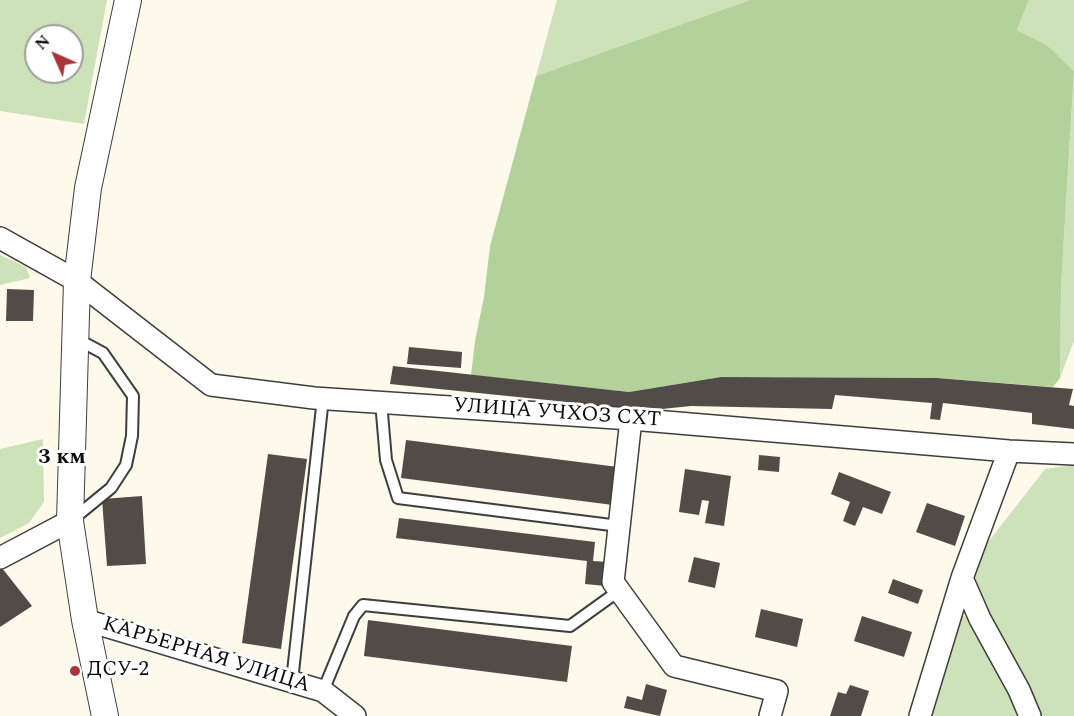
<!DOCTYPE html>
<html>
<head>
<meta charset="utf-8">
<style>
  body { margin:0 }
  #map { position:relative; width:1074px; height:716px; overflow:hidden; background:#fdf9eb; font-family:Spectral,serif }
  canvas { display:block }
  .north { position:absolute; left:24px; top:24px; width:60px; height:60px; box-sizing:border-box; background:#fff; border:2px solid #9d9d9d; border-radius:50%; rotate:315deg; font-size:16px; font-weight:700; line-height:24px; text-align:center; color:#0b0b0b }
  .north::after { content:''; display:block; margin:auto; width:21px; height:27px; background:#a93439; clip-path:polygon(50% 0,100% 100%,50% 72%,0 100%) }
</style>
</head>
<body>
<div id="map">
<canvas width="1074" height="716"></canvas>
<div class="north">N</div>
</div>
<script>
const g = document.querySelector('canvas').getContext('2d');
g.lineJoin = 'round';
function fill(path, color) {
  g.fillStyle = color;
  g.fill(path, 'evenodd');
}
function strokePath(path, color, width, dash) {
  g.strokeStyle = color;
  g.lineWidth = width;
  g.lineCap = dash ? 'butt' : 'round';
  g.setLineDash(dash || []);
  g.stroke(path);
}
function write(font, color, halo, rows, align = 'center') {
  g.font = font + ' Spectral,serif';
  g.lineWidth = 6;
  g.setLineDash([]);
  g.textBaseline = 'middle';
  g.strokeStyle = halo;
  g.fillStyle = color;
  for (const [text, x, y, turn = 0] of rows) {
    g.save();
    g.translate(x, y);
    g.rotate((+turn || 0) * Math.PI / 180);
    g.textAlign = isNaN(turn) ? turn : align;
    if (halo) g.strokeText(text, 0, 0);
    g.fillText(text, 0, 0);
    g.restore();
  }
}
const green = new Path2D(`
  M0,0H107L84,124L0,111ZM36,36H72V72H36Z
  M557,0H750L536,76Z
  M1029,0H1074V71L1047,45L1017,30Z
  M1074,75V341L1060,378L1061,287Z
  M0,255L26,267L30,278L0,285Z
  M43,439L44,502L29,523L0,538V449Z
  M1074,465V716H1036L964,573L1045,469Z
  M956,612L979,623L1025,716H927Z`);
const forest = new Path2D(`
  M750,0H1029L1017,30L1047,45L1074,71L1061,287L1060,378L1053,387L937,378L721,377L629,392L471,375L475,341L484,297L490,246L536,76Z`);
const building = new Path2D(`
  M7,289L34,290L33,321H6Z
  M409,347L462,352L461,368L407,364Z
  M393,366L629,392L721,377L937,378L1073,389L1069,405L1074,406V429L1032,424V413L943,403L940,420L930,419L932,403L835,395L832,409L691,406L633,412L557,401L390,384Z
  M406,440L618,467L613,505L401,478Z
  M268,454L307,459L281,649L242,643Z
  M759,455L780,457L779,472L758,470Z
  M685,469L731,476L724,526L705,523L709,501L702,500L699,515L679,512Z
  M839,472L891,492L882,514L863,507L855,526L843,521L850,502L831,494Z
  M142,496L146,564L107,566L102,499Z
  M927,503L965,516L955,546L916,532Z
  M399,518L595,542L593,561L608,562L606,586L585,584L587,561L396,538Z
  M694,557L720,563L715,588L688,582Z
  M2,568L32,606L0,627V569Z
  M893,579L923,590L918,604L888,593Z
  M761,609L803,619L797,647L755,637Z
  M862,616L912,632L904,657L854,641Z
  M368,620L572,646L567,682L364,656Z
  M646,684L667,690L660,716L624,708L627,696L642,700Z
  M850,685L869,691L861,716H830L838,692L846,694Z`);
const service = new Path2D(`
  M381,402L386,460L398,498L619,526
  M73,519L111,488L126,465L132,436L133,396L103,353L75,338
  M292,681L323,398
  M323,691L354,616L363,605L570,626L620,590`);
const minor = new Path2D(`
  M0,238L77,281L211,385L314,398L631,419L1009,451L1074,454
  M631,419L613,582L674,666L777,691L770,716
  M1009,451L962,578L980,619L1019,690L1030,716
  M0,558L70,521
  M85,620L323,691L355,716
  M920,716L962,578`);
const tertiary = new Path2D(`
  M105,716L85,620L70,521L77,281L88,188L128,0`);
const markers = [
  [75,671,6,"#a93439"]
];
const streetNames = [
  ["УЛИЦА УЧХОЗ СХТ",557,414,4],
  ["КАРЬЕРНАЯ УЛИЦА",206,656,17]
];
const poiNames = [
  ["ДСУ-2",87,671]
];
const neighbourhoodNames = [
  ["3 км",62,459]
];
fill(green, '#cee2b9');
fill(forest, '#b3d19a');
fill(building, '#524c49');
strokePath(service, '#3e3e3e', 14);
strokePath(minor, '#3e3e3e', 24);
strokePath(tertiary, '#3e3e3e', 28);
strokePath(service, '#fff', 10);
strokePath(minor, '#fff', 21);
strokePath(tertiary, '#fff', 26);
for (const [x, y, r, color] of markers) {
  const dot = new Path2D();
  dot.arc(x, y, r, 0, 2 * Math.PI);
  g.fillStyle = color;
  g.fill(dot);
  strokePath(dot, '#fff', 2);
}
write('21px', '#0b0b0b', '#fff', streetNames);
write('21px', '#0b0b0b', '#fff', poiNames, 'left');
write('bold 22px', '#0b0b0b', '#fff', neighbourhoodNames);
</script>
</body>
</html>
